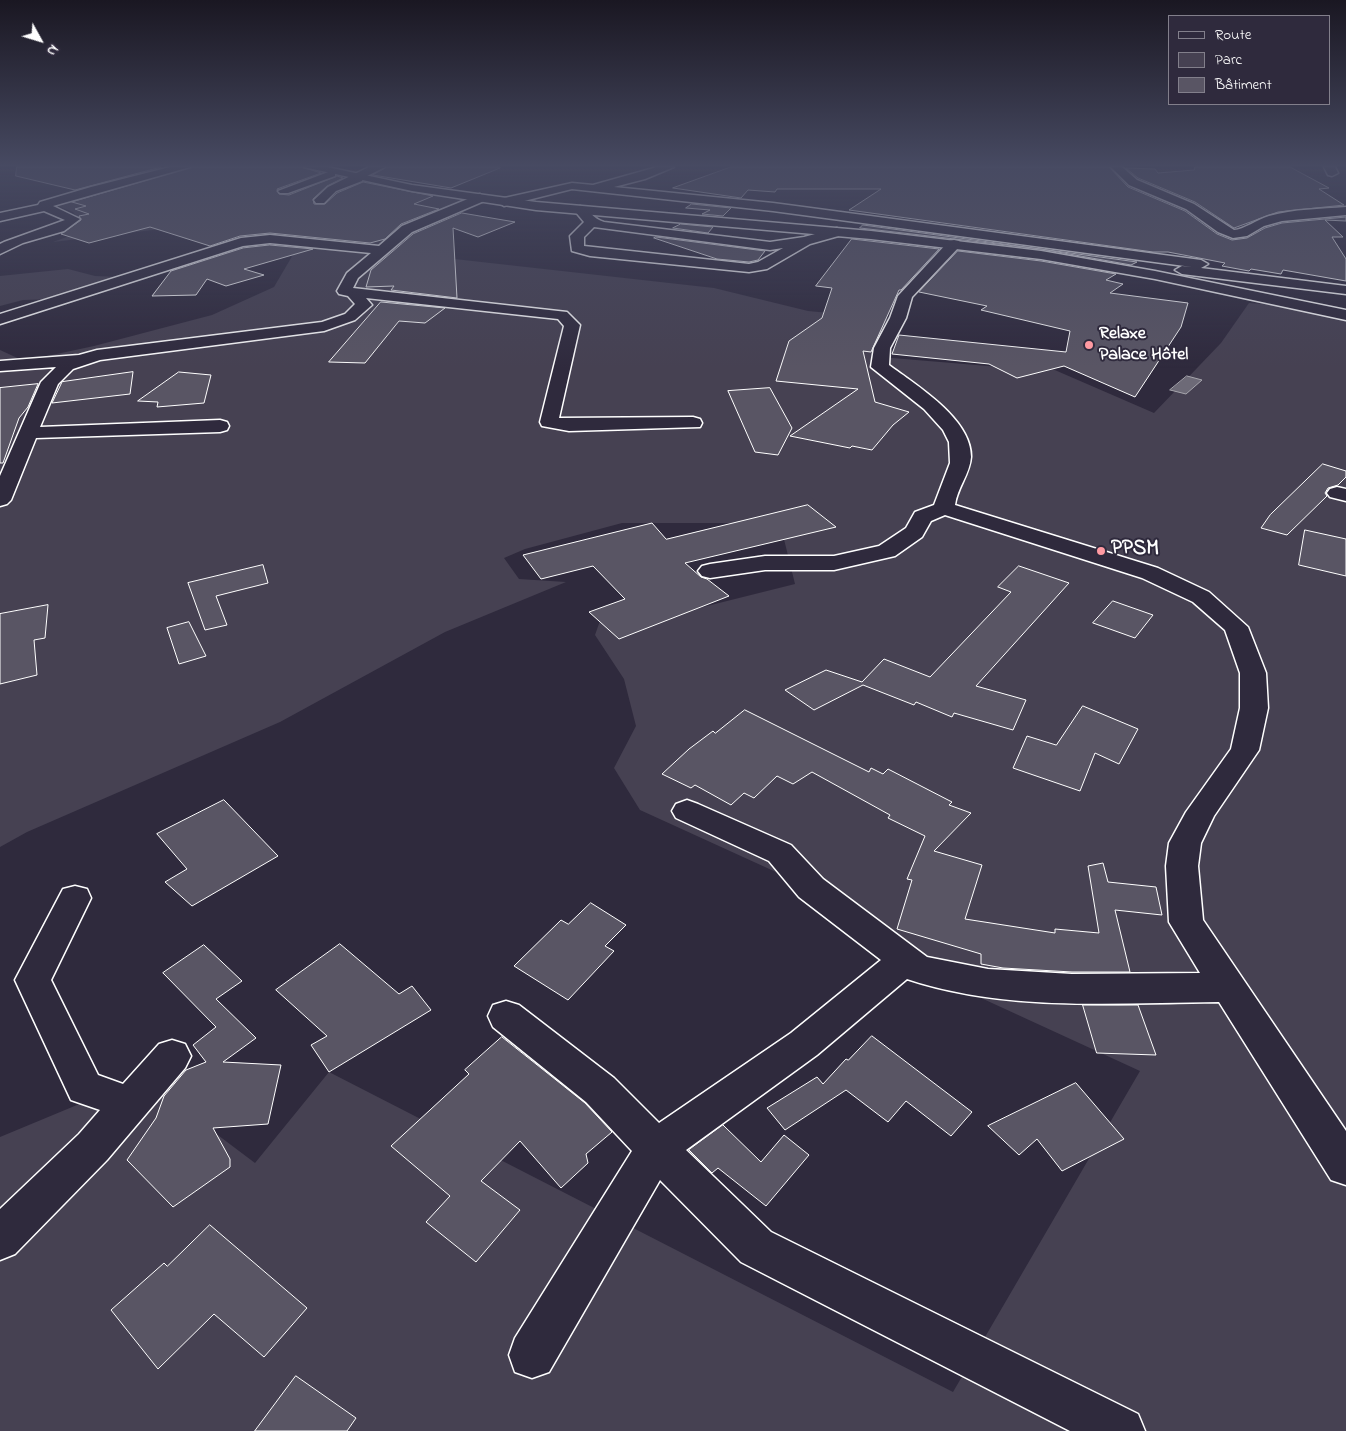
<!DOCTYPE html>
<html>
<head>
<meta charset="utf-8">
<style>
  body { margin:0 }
  #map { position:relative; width:1346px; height:1431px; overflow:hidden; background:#2f2a3d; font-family:"Indie Flower",sans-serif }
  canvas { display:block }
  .legend { position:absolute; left:1168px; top:15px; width:162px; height:90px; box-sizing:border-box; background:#2f2a3d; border:1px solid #827f8b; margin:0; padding:6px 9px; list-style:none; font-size:15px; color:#fff }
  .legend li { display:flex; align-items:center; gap:10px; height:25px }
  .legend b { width:25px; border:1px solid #827f8b }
  .north { position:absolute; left:15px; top:15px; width:50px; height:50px; -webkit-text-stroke:4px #2f2a3d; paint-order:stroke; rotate:129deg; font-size:14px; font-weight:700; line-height:20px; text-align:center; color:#fff }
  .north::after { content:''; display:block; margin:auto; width:18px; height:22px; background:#fff; clip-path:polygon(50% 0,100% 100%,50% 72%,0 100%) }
</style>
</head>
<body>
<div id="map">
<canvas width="1346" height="1431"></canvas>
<ul class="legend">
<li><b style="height:6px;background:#2f2a3d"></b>Route</li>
<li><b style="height:14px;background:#464152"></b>Parc</li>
<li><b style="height:14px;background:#595564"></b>Bâtiment</li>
</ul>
<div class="north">N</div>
</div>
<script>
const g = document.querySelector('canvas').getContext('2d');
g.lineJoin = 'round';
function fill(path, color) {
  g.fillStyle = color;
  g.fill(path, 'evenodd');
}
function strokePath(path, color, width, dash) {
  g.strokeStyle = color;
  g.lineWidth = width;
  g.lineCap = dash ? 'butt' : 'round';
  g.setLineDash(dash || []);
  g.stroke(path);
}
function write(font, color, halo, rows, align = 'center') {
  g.font = font + ' "Indie Flower",sans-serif';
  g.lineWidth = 4;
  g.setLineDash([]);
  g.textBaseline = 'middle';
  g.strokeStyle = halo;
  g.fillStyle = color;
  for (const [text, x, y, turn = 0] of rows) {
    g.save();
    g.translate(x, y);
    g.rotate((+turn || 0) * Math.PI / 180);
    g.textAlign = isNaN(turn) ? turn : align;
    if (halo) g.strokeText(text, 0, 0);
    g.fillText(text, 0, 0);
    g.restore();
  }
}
const green = new Path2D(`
  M73,167H206L330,214L416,188L476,198L407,229L383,251L714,288L808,311L893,319L880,357L1012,368L1034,361L1154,413L1221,343L1249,303L1346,310V1431H0V1137L142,1078L255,1163L329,1072L953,1392L1140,1071L918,969L811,888L640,810L614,768L636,726L624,679L595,635L602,615L631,625L795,584L780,523H622L525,549L504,558L519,579L566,582L445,632L280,722L27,832L0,847V350L24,361L94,346L212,315L274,287L294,253V249L283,243L207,220L169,228L53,242L83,231L86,227L73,212L44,201L80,188L56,178L32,180Z
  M68,269L95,276L119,277L55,299L23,300L0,306V276Z`);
const water = new Path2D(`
  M1187,376L1202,380L1186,394L1170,390Z`);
const building = new Path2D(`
  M17,167H161L75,190L16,176Z
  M192,167H302L321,173L277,189L279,194L289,195L337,176L343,178L327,186L313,199L314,204H325L337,193L363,182L433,196L414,204L439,209L401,224L385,239L370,243L270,233L240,236L210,246L150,227L89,243L61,234L81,220L79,216L89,214L75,209L86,206L72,202Z
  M387,167H500V168L451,188L373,175Z
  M731,167H1109L1128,187L1185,211L1217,234L1232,240L1247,238L1265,228L1282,223L1346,217V221L1325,220L1343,237H1332L1346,259V281L1283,270L1281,274L1251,269L1249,271L1222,266L1225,263L1168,252H1153L849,210L881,189H777L775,192L748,190L741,198L673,188Z
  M1195,167H1290L1329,188L1319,189L1344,205L1278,212L1234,228L1195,202L1138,178L1126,168L1155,169L1158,173L1194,170Z
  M692,204L731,208L723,216L702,214L710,210L686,208Z
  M462,213L515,222L478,237L453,228L457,298L391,290L394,286L366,287L371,270L413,234Z
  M681,224L713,227L708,233L673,228Z
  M863,225L1137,262L1131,265L1041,249L860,228Z
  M656,237L765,251L758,260L749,262L717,259L654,238Z
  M852,239L939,249L901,290H899L871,352L863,351L875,402L909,412L893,425L872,450L852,446L850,448L790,436L858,389L776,381L789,341L822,318L832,288L816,286Z
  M270,245L313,249L244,269L264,275L226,286L207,279L196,295L152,296L171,271L243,248Z
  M958,251L1041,261L1116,274L1106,280L1123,284L1110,293L1188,303L1181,327L1135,397L1064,366L1017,378L989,364L892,354L899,335L1066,352L1070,331L981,310L987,306L919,292Z
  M381,302L445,308L425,323L399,321L365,363L329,362Z
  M133,372L130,394L52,403L62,382Z
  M179,372L211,375L204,403L157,407L158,402L138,401Z
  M38,384L28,407L19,418L3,463H0V388Z
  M770,388L792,428L778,455L755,452L728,391Z
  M1323,464L1346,471V477L1338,485L1328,488L1325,493L1327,496L1287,535L1261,528L1270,515Z
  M808,505L836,527L685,563L701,577L707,579L729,596L619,639L589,612L625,599L593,566L541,579L523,555L652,523L666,539Z
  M1305,530L1346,539V576L1299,565Z
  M263,565L268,583L216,596L227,625L205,630L188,583Z
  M1019,566L1069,583L976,686L1026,700L1013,730L954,713L952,717L916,702L914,705L863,685L814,710L785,690L826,670L862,682L884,659L930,677L1011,592L998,587Z
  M1113,601L1153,615L1135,638L1093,623Z
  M48,605L45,638L34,640L37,675L0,684V614Z
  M189,622L206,656L179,664L167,628Z
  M1083,706L1138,729L1119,764L1095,753L1080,791L1013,768L1027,736L1056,745Z
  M745,710L869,772L871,768L883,774L888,769L952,802L949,805L971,813L934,851L982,865L965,919L1055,933V929L1099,933L1088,866L1103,863L1108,882L1156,887L1162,915L1115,910L1130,972H1072L1003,968L981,964V954L897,929L912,880L907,879L925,836L888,818L890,815L812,772L793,784L777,776L754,798L744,793L731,805L695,785L691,788L662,774L689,749L713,731L715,733Z
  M224,800L278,856L192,906L165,882L187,869L157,834Z
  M591,903L626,925L605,946L614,951L568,1000L514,966L561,920L568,924Z
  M340,944L399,994L412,986L431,1010L329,1072L311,1045L327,1036L276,990Z
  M204,945L242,981L216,999L256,1038L223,1062L281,1065L268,1124L213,1128L230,1159V1167L173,1207L127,1160L156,1118L164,1096L186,1070L206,1062L193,1045L216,1027L163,973Z
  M1083,1005H1138L1156,1055L1097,1053Z
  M872,1036L972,1112L951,1136L906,1101L888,1122L846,1090L785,1130L767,1108L817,1077L823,1084L846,1059L848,1060Z
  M502,1037L585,1103L612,1132L586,1154L588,1163L561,1188L520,1141L481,1181L520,1210L476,1262L426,1222L450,1196L391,1146L469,1074L465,1070Z
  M1076,1083L1124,1139L1062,1171L1037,1139L1019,1155L988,1126Z
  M723,1125L761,1162L784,1135L809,1155L766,1206L718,1168L712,1173L689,1150Z
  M210,1225L307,1308L264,1357L214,1314L158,1369L111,1310L164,1263L167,1266Z
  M296,1376L356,1418L347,1431H255Z`);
const minor = new Path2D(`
  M170,167H190L53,206L80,219L64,231L23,243L0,254V244L4,242L65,220L44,211L0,221V213L38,205L40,202L91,187Z
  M369,167H385L363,178L362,181L336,191L324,203H316L314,200L328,187Z
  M657,167H674L645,179L614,187L773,203L1201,260L1208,264L1201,268L1346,286V294L1182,274L1175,270L1182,266L1192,267L773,211L572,189L504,206L498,202L500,199L572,183L593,185Z
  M1111,167H1122L1137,180L1194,204L1234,230C1243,230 1258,219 1269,216C1294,209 1320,209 1346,207V215L1282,221L1264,226L1247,236L1233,238L1218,232L1186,209L1129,185Z
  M1324,167H1335L1338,173L1332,176L1328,175Z
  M331,171L335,172V176L288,193H280L278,191Z
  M480,194L486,198L484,201L412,232L358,278L353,288L567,312L580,325L559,418L693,417L700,419L702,423L700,427L569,431L542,426L540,422L564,326L558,319L366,298L372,305L355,320L324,331L100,360L73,369L58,384L40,427L220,420L227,422L229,426L227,430L220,432L36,438L11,500L7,504L0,506V476L41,382L56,367L0,371V361L79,355L97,350L322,322L345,314L355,304L348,296L339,294L337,291L347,273L371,253L270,243L243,246L0,324V314L241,238L270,235L379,246L402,226Z
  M580,206C589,209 593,219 604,222L770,242L804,237L837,228L843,232L842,235L810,244L767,269L749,272L590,256L572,251L570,236L584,222L574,210ZM594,227L770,250L783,248L758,262L749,264L584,246V237Z
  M954,240L959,241L961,244L959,247L912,297L906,318L890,348L889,365C916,385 972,419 971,457C970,474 957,488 955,505L1158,568L1209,592L1248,627L1266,673L1268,708L1259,750L1214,816L1201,843L1198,866L1203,920L1346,1131V1185L1331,1180L1219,1002C1116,1003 1006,1012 907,979L817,1055L686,1150L771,1232L1138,1414L1145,1431H1070L741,1262L660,1180L549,1372L532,1378L515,1372L509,1355L515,1338L632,1151L586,1102L493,1027L488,1016L493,1005L506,1001L519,1005L614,1078L659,1123L791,1033L881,960L799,897L769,861L676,818L672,811L676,804L687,800L698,804L791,845L823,879L927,957L988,969L1072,974L1200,973L1169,922L1166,866L1169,843L1186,812L1231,749L1240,708V673L1225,630L1193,602L1142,578L945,515L931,521L922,537L895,556L834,570H765L710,578L702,576L698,571L702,566L710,564L765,556H834L879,546L906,528L915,512L934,505L950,463L949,442L943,430L924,409L871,367L874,348L890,318L898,296L949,241Z
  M1337,487L1346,489V501L1330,497L1327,493L1330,489Z
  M75,886L87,889L91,898L51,980L98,1075L123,1084L159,1044L172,1040L185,1044L191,1056L185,1068L107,1160L15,1254L0,1260V1209L79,1134L100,1110L71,1100L15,980L63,889Z`);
const highway = new Path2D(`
  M304,167H327L412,185L536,202L871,231L1041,251L1155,271L1346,310V320L1155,279L1041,259L871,239L536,210L412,191Z`);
const markers = [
  [1089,345,5,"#ff9aa2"],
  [1101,551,5,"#ff9aa2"]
];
const farPoinames = [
  ["Relaxe",1099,335],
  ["Palace Hôtel",1099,356]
];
const poiNames = [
  ["PPSM",1111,551]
];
fill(green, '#464152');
fill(water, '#6d6a77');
strokePath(water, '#a7a6ad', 1);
fill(building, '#595564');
strokePath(building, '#fff', 1);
strokePath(minor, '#fff', 3);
strokePath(highway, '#fff', 3);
fill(minor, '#2f2a3d');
fill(highway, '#2f2a3d');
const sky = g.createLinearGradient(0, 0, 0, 368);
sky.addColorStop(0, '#1a1722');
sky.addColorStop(0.45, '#474a62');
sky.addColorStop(1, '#474a6200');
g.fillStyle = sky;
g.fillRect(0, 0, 1346, 368);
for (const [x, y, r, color] of markers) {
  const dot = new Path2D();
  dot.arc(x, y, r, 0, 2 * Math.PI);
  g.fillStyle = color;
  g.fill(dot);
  strokePath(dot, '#2f2a3d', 2);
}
write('bold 18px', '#fff', '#2f2a3d', farPoinames, 'left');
write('bold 21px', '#fff', '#2f2a3d', poiNames, 'left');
</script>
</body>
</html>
